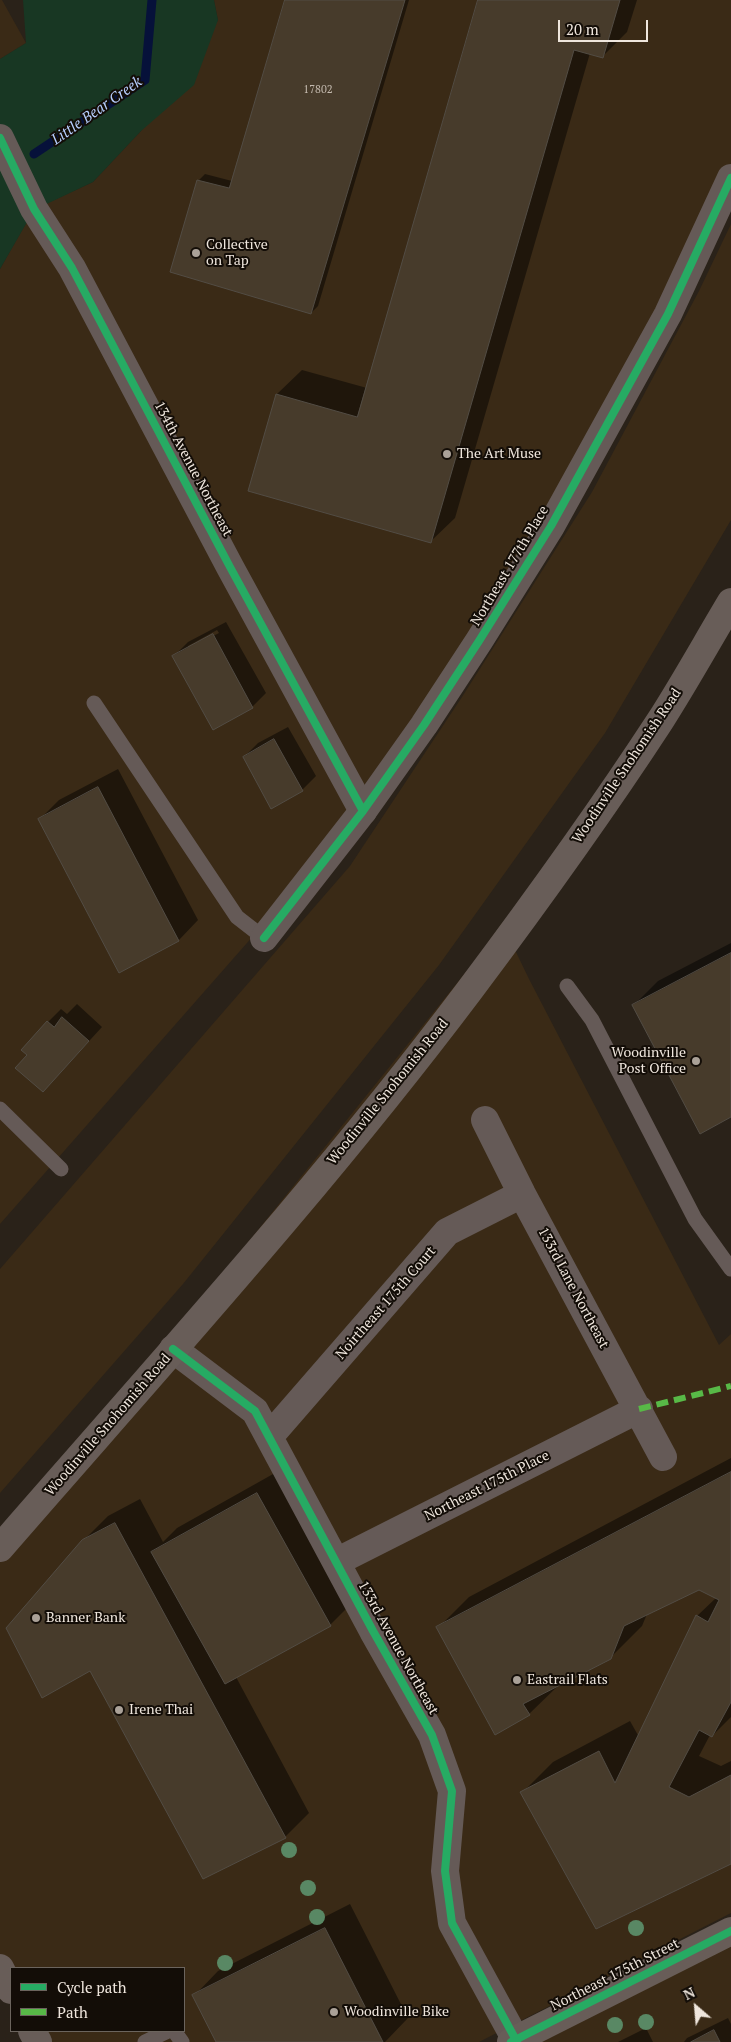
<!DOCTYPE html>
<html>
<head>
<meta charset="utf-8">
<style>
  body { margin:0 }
  #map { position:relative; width:731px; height:2042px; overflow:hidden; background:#2a2219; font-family:"PT Serif",serif }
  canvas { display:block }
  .legend { position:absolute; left:10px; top:1967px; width:175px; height:65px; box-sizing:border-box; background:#130d07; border:1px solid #6b645d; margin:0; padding:6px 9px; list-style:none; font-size:15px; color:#efe6dd }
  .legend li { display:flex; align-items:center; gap:10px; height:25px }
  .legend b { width:25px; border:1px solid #6b645d }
  .north { position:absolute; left:671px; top:1982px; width:50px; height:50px; -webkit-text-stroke:4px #130d07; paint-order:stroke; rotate:333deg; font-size:14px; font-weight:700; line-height:20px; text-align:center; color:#efe6dd }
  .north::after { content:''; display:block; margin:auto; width:18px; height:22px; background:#efe6dd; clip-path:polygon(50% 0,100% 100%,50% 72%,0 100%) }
  .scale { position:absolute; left:558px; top:20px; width:90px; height:22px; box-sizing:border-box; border:2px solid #efe6dd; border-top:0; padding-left:6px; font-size:15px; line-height:18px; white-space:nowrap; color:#efe6dd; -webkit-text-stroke:4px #130d07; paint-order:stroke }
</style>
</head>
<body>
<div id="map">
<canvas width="731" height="2042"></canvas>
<ul class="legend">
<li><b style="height:6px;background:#26ab63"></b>Cycle path</li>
<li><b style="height:6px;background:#58b947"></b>Path</li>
</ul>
<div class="north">N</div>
<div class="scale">20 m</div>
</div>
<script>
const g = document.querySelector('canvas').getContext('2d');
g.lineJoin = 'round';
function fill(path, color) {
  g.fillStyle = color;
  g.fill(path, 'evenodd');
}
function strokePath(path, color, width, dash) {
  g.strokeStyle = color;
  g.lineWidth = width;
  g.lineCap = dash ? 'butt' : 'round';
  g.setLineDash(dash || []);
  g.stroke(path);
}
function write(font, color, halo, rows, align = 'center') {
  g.font = font + ' "PT Serif",serif';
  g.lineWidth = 4;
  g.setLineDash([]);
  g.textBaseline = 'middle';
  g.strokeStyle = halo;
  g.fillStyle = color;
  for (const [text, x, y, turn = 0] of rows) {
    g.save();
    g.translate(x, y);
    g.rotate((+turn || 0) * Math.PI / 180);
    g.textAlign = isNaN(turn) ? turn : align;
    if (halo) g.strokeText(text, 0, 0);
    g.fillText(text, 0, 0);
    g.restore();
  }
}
const built = new Path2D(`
  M0,0H2L26,43L0,59Z
  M214,0H731V178L668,314L363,811L0,1224V269L34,209L93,182L141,131L218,20Z
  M731,224V520L605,733L439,965L183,1284L0,1493V1269L350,866L462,697L592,492L699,291Z
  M502,923L529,979L719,1345L731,1334V1913L479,2042H45L39,2031H184V1968H11V1976L0,1954V1539L96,1431L474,962Z
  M731,1931V2042H515Z`);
const green = new Path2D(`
  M23,0H214L218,20L194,85L141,131L93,182L34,210L0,269V59L26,43Z`);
const shadow = new Path2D(`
  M286,0H409L318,306L311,313L171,271L199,180L205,174L232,181Z
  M479,0H637L627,32L603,56L590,53L455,518L430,542L277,394L302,370L367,388Z
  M226,622L266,693L252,707L174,656L188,642ZM217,630L219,633L188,649V646Z
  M288,727L316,776L302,790L244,757L258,743Z
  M118,769L198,920L179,940L119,971L39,820L59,800Z
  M731,943V1116L634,1005L658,981Z
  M77,1004L102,1027L56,1077L29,1055L48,1022L61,1009L67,1014Z
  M731,1458V1717L712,1736L710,1735L699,1756L721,1766L731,1761V1862L522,1793L553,1762L630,1721L639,1737L697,1616L717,1597L699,1588L647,1614L642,1626L610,1658L561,1683L529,1714L438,1628L469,1597Z
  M282,1469L355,1600L330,1625L236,1677L309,1813L285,1837L83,1541L108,1516L140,1499L163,1542L177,1528Z
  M350,1904L408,2018L385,2042H217L194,1996L218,1971Z
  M728,2018L731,2024V2042H684L687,2038Z
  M646,2028L653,2042H618Z`);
const stream = new Path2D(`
  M34,154L145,80L152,0`);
const building = new Path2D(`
  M285,0H405L311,314L170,272L197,180L229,188Z
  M478,0H620L603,58L574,50L431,543L248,491L276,394L357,417Z
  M213,634L253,708L213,730L172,656Z
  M274,739L303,791L271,809L243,757Z
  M98,787L179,941L119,973L38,819Z
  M731,953V1117L700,1134L632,1005Z
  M62,1017L89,1041L43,1092L15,1068L27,1055L21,1050L47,1021L54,1027Z
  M731,1472V1702L712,1737L699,1730L669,1787L689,1797L731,1775V1864L596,1929L520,1792L599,1751L615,1783L696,1615L708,1622L719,1600L699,1590L624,1626L611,1659L523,1704L530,1715L495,1735L436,1627Z
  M257,1493L331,1626L225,1684L151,1552Z
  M115,1523L286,1838L203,1879L90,1671L42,1698L6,1628L82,1540Z
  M325,1928L383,2042H216L192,1995Z
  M714,2030L720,2042H691Z`);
const service = new Path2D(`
  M94,703L237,917L264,938
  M567,986L592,1020L695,1219L731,1269
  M0,1109L61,1169
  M174,2031L182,2042
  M145,2042L168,2031`);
const minor = new Path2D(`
  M0,138L34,209L72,268L230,567L363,811
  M485,1120L522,1194L663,1457
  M173,1349L255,1411L373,1631L432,1735L452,1791L445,1871L452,1923L517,2042
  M269,1437L447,1232L522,1194
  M336,1562L639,1409`);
const tertiary = new Path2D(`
  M264,938L363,811L424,725L479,641L551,526L668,314L731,178`);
const secondary = new Path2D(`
  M0,1548C159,1365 323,1185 469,991C535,903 600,813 660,721C685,682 707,642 731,602
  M0,1968L11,1990
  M32,2031L38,2042
  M511,2042L731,1931`);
const quiet = new Path2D(`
  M639,1409L731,1386`);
const cycleway = new Path2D(`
  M0,138L34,209L72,268L230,567L363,811
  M264,938L363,811L424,725L479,641L551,526L668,314L731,178
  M173,1349L255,1411L373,1631L432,1735L452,1791L445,1871L452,1923L517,2042
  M511,2042L731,1931`);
const trees = [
  [289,1850],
  [308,1888],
  [317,1917],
  [636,1928],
  [225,1963],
  [646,2022],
  [615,2025]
];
const markers = [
  [196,253,5,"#aaa198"],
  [447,454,5,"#aaa198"],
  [696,1061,5,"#aaa198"],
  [36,1618,5,"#aaa198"],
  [517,1680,5,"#aaa198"],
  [119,1710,5,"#aaa198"],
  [334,2012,5,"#aaa198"]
];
const numberNames = [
  ["17802",318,90]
];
const poiNames = [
  ["Collective",206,245],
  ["on Tap",206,261],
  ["The Art Muse",457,454],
  ["Woodinville",686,1053,"right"],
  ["Post Office",686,1069,"right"],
  ["Banner Bank",46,1618],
  ["Eastrail Flats",527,1680],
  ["Irene Thai",129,1710],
  ["Woodinville Bike",344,2012]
];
const streetNames = [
  ["134th Avenue Northeast",193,469,62],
  ["Northeast 177th Place",510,566,-59],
  ["Woodinville Snohomish Road",627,766,-56],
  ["Woodinville Snohomish Road",388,1092,-51],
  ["133rd Lane Northeast",573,1288,62],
  ["Noirtheast 175th Court",386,1303,-49],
  ["Woodinville Snohomish Road",108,1425,-49],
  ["Northeast 175th Place",487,1486,-27],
  ["133rd Avenue Northeast",398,1648,61],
  ["Northeast 175th Street",615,1975,-27]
];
const waterNames = [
  ["Little Bear Creek",97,111,-35]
];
fill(built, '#3a2a16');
fill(green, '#183723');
fill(shadow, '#0007');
strokePath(stream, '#06113a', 9);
fill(building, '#473b2b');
strokePath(building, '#524c44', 1);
strokePath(service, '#655a57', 15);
strokePath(minor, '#655a57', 28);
strokePath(tertiary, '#655a57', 28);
strokePath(secondary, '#685d58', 28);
strokePath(quiet, '#58b947', 6, [12, 6]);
strokePath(cycleway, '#26ab63', 8);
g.fillStyle = '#598864';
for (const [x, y] of trees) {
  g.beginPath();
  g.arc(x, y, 8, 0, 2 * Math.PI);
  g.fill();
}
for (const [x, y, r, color] of markers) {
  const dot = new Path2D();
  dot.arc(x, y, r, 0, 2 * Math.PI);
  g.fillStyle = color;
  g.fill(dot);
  strokePath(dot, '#130d07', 2);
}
write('11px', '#c5bbb0', null, numberNames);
write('14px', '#efe6dd', '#130d07', poiNames, 'left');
write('14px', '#efe6dd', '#130d07', streetNames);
write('italic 15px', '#b6cefe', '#130d07', waterNames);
</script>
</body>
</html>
